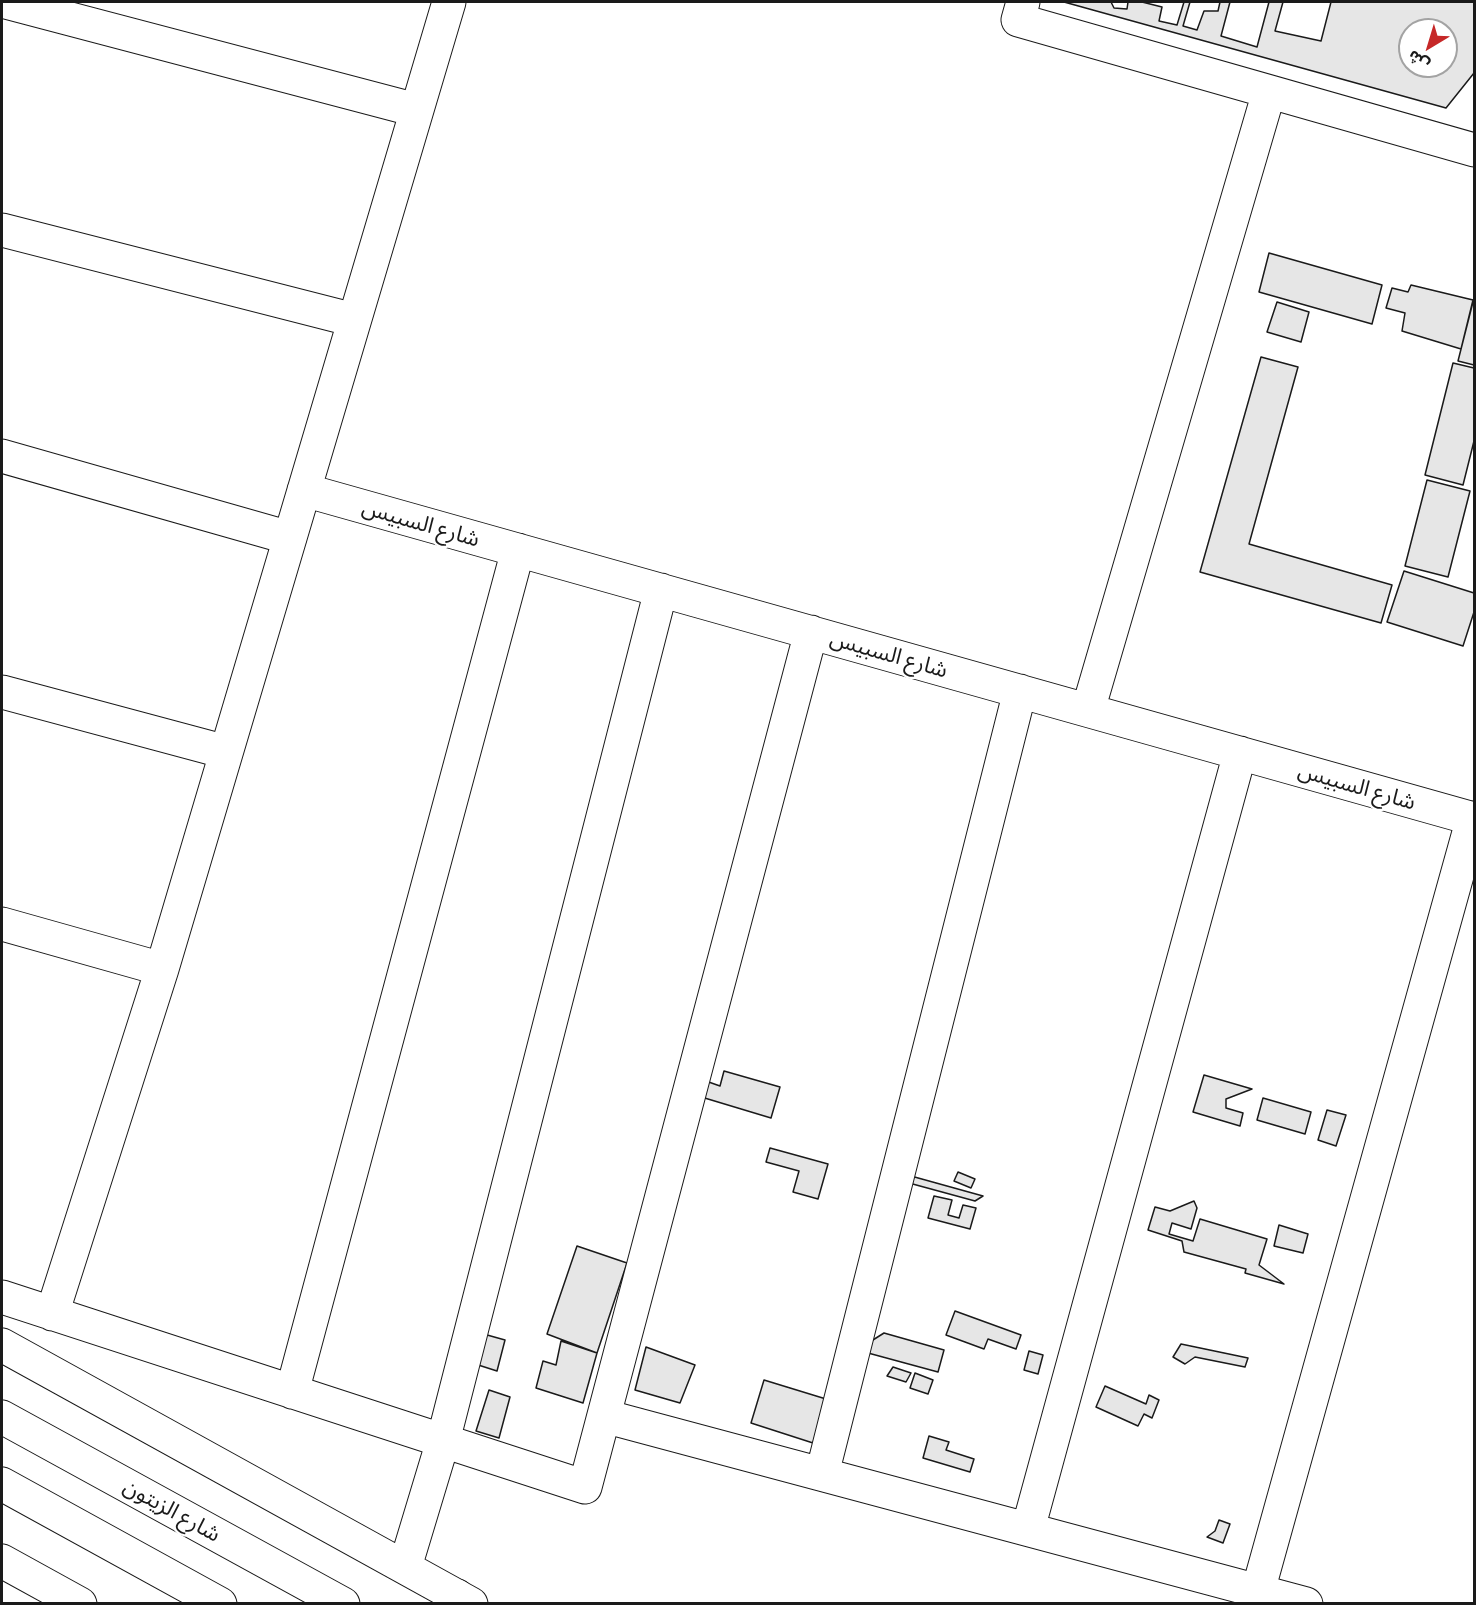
<!DOCTYPE html>
<html>
<head>
<meta charset="utf-8">
<style>
  body { margin:0 }
  #map { position:relative; width:1476px; height:1605px; overflow:hidden; background:#fff; font-family:"Exo 2","Noto Sans Arabic",sans-serif }
  canvas { display:block }
  .frame { position:absolute; inset:0; border:3px solid #1a1a1a; pointer-events:none }
  .north { position:absolute; left:1398px; top:18px; width:60px; height:60px; box-sizing:border-box; background:#fff; border:2px solid #a3a3a3; border-radius:50%; rotate:218deg; font-size:16px; font-weight:700; line-height:24px; text-align:center; color:#1a1a1a }
  .north::after { content:''; display:block; margin:auto; width:21px; height:27px; background:#c62828; clip-path:polygon(50% 0,100% 100%,50% 72%,0 100%) }
</style>
</head>
<body>
<div id="map">
<canvas width="1476" height="1605"></canvas>
<div class="frame"></div>
<div class="north">ش</div>
</div>
<script>
const g = document.querySelector('canvas').getContext('2d');
g.lineJoin = 'round';
function fill(path, color) {
  g.fillStyle = color;
  g.fill(path, 'evenodd');
}
function strokePath(path, color, width, dash) {
  g.strokeStyle = color;
  g.lineWidth = width;
  g.lineCap = dash ? 'butt' : 'round';
  g.setLineDash(dash || []);
  g.stroke(path);
}
function write(font, color, halo, rows, align = 'center') {
  g.font = font + ' "Exo 2","Noto Sans Arabic",sans-serif';
  g.lineWidth = 4.5;
  g.setLineDash([]);
  g.textBaseline = 'middle';
  g.strokeStyle = halo;
  g.fillStyle = color;
  for (const [text, x, y, turn = 0] of rows) {
    g.save();
    g.translate(x, y);
    g.rotate((+turn || 0) * Math.PI / 180);
    g.textAlign = isNaN(turn) ? turn : align;
    if (halo) g.strokeText(text, 0, 0);
    g.fillText(text, 0, 0);
    g.restore();
  }
}
const building = new Path2D(`
  M1064,2H1474V73L1446,108ZM1410,30H1446V66H1410Z
  M1111,2H1128L1127,9L1114,8Z
  M1142,2H1184L1177,25L1159,21L1162,7Z
  M1190,2H1220L1218,11H1204L1197,30L1183,26Z
  M1230,2H1269L1257,47L1221,36Z
  M1283,2H1331L1321,41L1275,31Z
  M1269,253L1382,285L1372,324L1259,292Z
  M1411,285L1473,300L1461,349L1402,331L1405,313L1386,308L1392,288L1408,292Z
  M1474,298V365L1458,361Z
  M1277,302L1309,312L1301,342L1267,332Z
  M1261,357L1298,367L1249,544L1392,585L1381,623L1200,572Z
  M1453,363L1474,368V441L1463,485L1425,475Z
  M1427,480L1470,491L1448,577L1405,566Z
  M1404,571L1474,593V612L1463,646L1387,622Z
  M724,1071L780,1087L771,1118L698,1096L703,1080L720,1086Z
  M1204,1075L1252,1089L1226,1099V1108L1243,1113L1240,1126L1193,1112Z
  M1263,1098L1311,1112L1305,1134L1257,1120Z
  M1327,1110L1346,1115L1336,1146L1318,1140Z
  M770,1148L828,1164L818,1199L793,1192L799,1171L766,1162Z
  M958,1172L975,1179L971,1188L954,1181Z
  M911,1176L983,1196L975,1201L909,1183Z
  M934,1196L952,1200L948,1215L959,1218L963,1205L976,1208L970,1229L928,1218Z
  M1194,1201L1197,1208L1191,1229L1172,1223L1169,1234L1193,1241L1200,1219L1267,1239L1259,1265L1284,1284L1245,1273L1246,1269L1184,1252L1182,1241L1148,1230L1155,1207L1170,1211Z
  M1279,1225L1308,1234L1303,1253L1274,1246Z
  M577,1246L627,1263L597,1353L547,1334Z
  M955,1311L1021,1335L1016,1349L988,1339L984,1349L946,1335Z
  M480,1333L505,1340L497,1371L472,1363Z
  M884,1333L944,1350L938,1372L857,1350Z
  M561,1341L597,1353L583,1403L536,1388L543,1361L556,1365Z
  M1181,1344L1248,1358L1245,1367L1195,1357L1185,1364L1173,1357Z
  M646,1347L695,1365L680,1403L635,1390Z
  M1029,1351L1043,1355L1038,1374L1024,1370Z
  M893,1367L911,1373L906,1382L887,1376Z
  M915,1373L933,1380L928,1394L910,1388Z
  M764,1380L826,1399L813,1443L751,1423Z
  M1105,1386L1146,1404L1149,1395L1159,1400L1152,1418L1144,1414L1138,1426L1096,1407Z
  M489,1390L510,1397L499,1438L476,1431Z
  M929,1436L949,1442L946,1450L974,1459L970,1472L923,1458Z
  M1219,1520L1230,1524L1223,1543L1207,1537L1215,1531Z`);
const minor = new Path2D(`
  M6,2L416,110
  M1023,2L1018,20L1474,150
  M2,230L354,320
  M2,456L290,538
  M304,490L1474,819
  M2,692L226,752
  M1088,710L1269,92
  M2,924L162,969
  M2,1297L585,1487L811,632
  M52,1314L162,969L449,2
  M2,1345L471,1604
  M292,1392L518,550
  M604,1416L1306,1604
  M822,1474L1020,691
  M1028,1529L1240,753
  M2,1561L80,1604
  M405,1567L443,1441L661,590
  M1258,1591L1473,818`);
const major = new Path2D(`
  M2,1417L343,1604
  M2,1484L220,1604
  M454,1604L457,1596`);
const streetNames = [
  ["شارع السبيس",421,523,16],
  ["شارع السبيس",889,654,16],
  ["شارع السبيس",1357,786,16],
  ["شارع الزيتون",172,1510,29]
];
fill(building, '#e6e6e6');
strokePath(building, '#1a1a1a', 1.5);
strokePath(minor, '#1a1a1a', 35);
strokePath(major, '#1a1a1a', 35);
strokePath(minor, '#fff', 33);
strokePath(major, '#fff', 33);
write('22px', '#1a1a1a', '#fff', streetNames);
</script>
</body>
</html>
